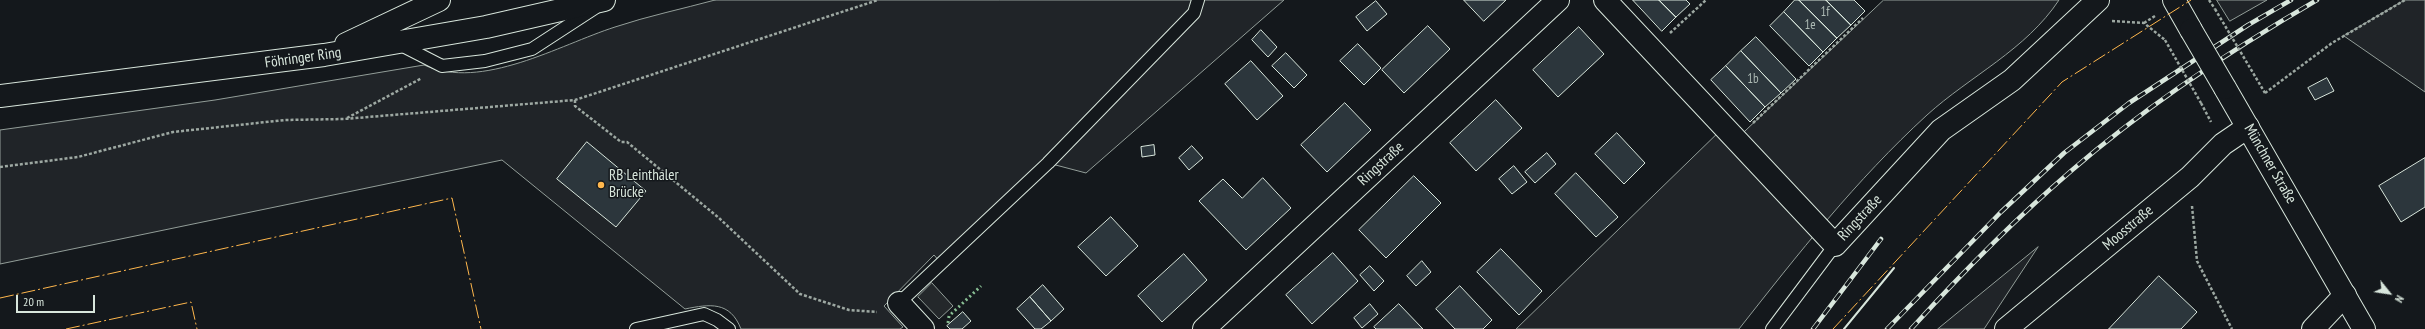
<!DOCTYPE html>
<html>
<head>
<meta charset="utf-8">
<style>
  body { margin:0 }
  #map { position:relative; width:2425px; height:329px; overflow:hidden; background:#14181c; font-family:"PT Sans Narrow",sans-serif }
  canvas { display:block }
  .north { position:absolute; left:2369px; top:273px; width:40px; height:40px; -webkit-text-stroke:3px #14181c; paint-order:stroke; rotate:120deg; font-size:11px; font-weight:700; line-height:16px; text-align:center; color:#d8e6dc }
  .north::after { content:''; display:block; margin:auto; width:14px; height:18px; background:#d8e6dc; clip-path:polygon(50% 0,100% 100%,50% 72%,0 100%) }
  .scale { position:absolute; left:16px; top:295px; width:79px; height:18px; box-sizing:border-box; border:2px solid #d8e6dc; border-top:0; padding-left:5px; font-size:12px; line-height:14px; white-space:nowrap; color:#d8e6dc; -webkit-text-stroke:3px #14181c; paint-order:stroke }
</style>
</head>
<body>
<div id="map">
<canvas width="2425" height="329"></canvas>
<div class="north">N</div>
<div class="scale">20 m</div>
</div>
<script>
const g = document.querySelector('canvas').getContext('2d');
g.lineJoin = 'round';
function fill(path, color) {
  g.fillStyle = color;
  g.fill(path, 'evenodd');
}
function strokePath(path, color, width, dash) {
  g.strokeStyle = color;
  g.lineWidth = width;
  g.lineCap = dash ? 'butt' : 'round';
  g.setLineDash(dash || []);
  g.stroke(path);
}
function write(font, color, halo, rows, align = 'center') {
  g.font = font + ' "PT Sans Narrow",sans-serif';
  g.lineWidth = 3;
  g.setLineDash([]);
  g.textBaseline = 'middle';
  g.strokeStyle = halo;
  g.fillStyle = color;
  for (const [text, x, y, turn = 0] of rows) {
    g.save();
    g.translate(x, y);
    g.rotate((+turn || 0) * Math.PI / 180);
    g.textAlign = isNaN(turn) ? turn : align;
    if (halo) g.strokeText(text, 0, 0);
    g.fillText(text, 0, 0);
    g.restore();
  }
}
const green = new Path2D(`
  M715,0H1284L1086,173L1048,163L940,262L934,255L884,306L903,327L900,329H741C730,301 710,304 685,309L502,160L0,264V130L215,100L424,65C482,91 559,45 615,27C648,16 682,9 715,0Z
  M1884,0H2059C2026,50 1970,76 1927,115C1856,180 1798,254 1739,329H1516L1725,126L1737,138Z
  M2217,0H2267L2230,21Z
  M2405,0H2425V92L2344,36Z
  M2038,247L1984,329H1938Z`);
const parking = new Path2D(`
  M932,283L953,306L939,319L918,297Z`);
const building = new Path2D(`
  M1464,0H1506L1484,21Z
  M1633,0H1659L1676,17L1662,31Z
  M1659,0H1686L1690,4L1676,17Z
  M1795,0H1799L1837,38L1823,52L1784,12Z
  M1799,0H1826L1851,25L1837,38Z
  M1826,0H1854L1865,11L1851,25Z
  M1376,1L1387,14L1367,31L1356,17Z
  M1784,12L1823,52L1809,66L1770,26Z
  M1428,26L1450,49L1404,93L1382,70Z
  M1579,27L1604,54L1558,97L1533,70Z
  M1261,30L1277,47L1268,57L1252,40Z
  M1756,37L1796,79L1781,93L1741,51Z
  M1358,44L1381,68L1364,85L1340,61Z
  M1741,51L1781,93L1765,107L1726,66Z
  M1286,53L1307,75L1294,88L1272,66Z
  M1251,61L1283,96L1257,120L1225,84Z
  M1726,66L1765,107L1750,122L1711,80Z
  M2327,78L2334,91L2315,100L2308,88Z
  M1496,100L1522,128L1476,171L1450,143Z
  M1345,103L1371,130L1327,172L1301,145Z
  M1617,133L1645,163L1624,184L1595,154Z
  M587,142L646,191L616,227L557,179Z
  M1154,145L1155,155L1142,157L1141,147Z
  M1192,146L1203,158L1189,170L1179,158Z
  M1547,153L1556,164L1535,183L1525,172Z
  M2425,158V207L2401,222L2379,186Z
  M1514,166L1527,182L1512,194L1499,179Z
  M1576,173L1618,217L1596,237L1555,194Z
  M1414,176L1441,203L1386,258L1359,230Z
  M1263,178L1291,208L1246,250L1199,201L1223,179L1242,198Z
  M1111,217L1138,246L1106,276L1078,247Z
  M1501,249L1542,291L1519,315L1477,272Z
  M1333,253L1358,281L1312,324L1286,295Z
  M1184,254L1207,280L1162,322L1138,296Z
  M1422,261L1431,272L1416,286L1407,276Z
  M1370,266L1384,281L1374,291L1360,275Z
  M2159,276L2197,312L2181,329H2109Z
  M1043,285L1064,309L1051,321L1030,297Z
  M1460,286L1492,320L1483,329H1455L1436,309Z
  M1030,297L1051,321L1041,329H1035L1017,309Z
  M1370,304L1378,314L1362,328L1354,318Z
  M1399,304L1422,328L1423,329H1376L1374,327Z
  M963,312L971,321L962,329H950L947,326Z`);
const path = new Path2D(`
  M2209,0L2215,9
  M2112,21L2144,23L2165,40
  M2144,23L2155,16
  M1670,33L1706,0
  M2265,93L2332,43L2405,0
  M575,100V106L621,142H627L719,218L800,294L849,310L877,312
  M2201,103L2211,122
  M347,118L422,78
  M1753,123L1863,18
  M0,167L78,157L173,132L285,120L344,119L575,100L878,0
  M2192,206L2197,261L2232,329`);
const lane = new Path2D(`
  M399,44L442,66L485,61L532,49L595,8
  M899,303L1048,163L1194,13L1198,0
  M636,329L704,314L717,320L729,329
  M1772,329L1835,245`);
const street = new Path2D(`
  M1605,0L1835,245L1941,130L2012,80L2098,0
  M899,303L923,329
  M1204,329L1558,0
  M2006,329L2190,177L2223,144L2248,127
  M2313,329L2345,295`);
const secondary = new Path2D(`
  M2174,0L2191,30
  M2225,88L2364,329`);
const highway = new Path2D(`
  M346,44L439,0
  M0,96L324,55L486,27L604,0`);
const rail = new Path2D(`
  M1813,329L1881,239
  M1887,329L2001,212L2064,153L2129,103L2248,25L2291,0
  M1911,329C1961,274 2014,220 2071,171C2146,106 2231,50 2317,0`);
const pathBridge = new Path2D(`
  M2215,9L2265,93
  M2165,40L2201,103`);
const secondaryBridge = new Path2D(`
  M2191,30L2225,88`);
const hedge = new Path2D(`
  M948,323L949,316L981,286`);
const wall = new Path2D(`
  M1844,329L1894,268`);
const power = new Path2D(`
  M0,298L452,198L481,329
  M66,329L191,302L197,329
  M1833,329L2062,82L2191,0`);
const markers = [
  [601,185,4,"#ffb74d"]
];
const numberNames = [
  ["1f",1825,12],
  ["1e",1810,25],
  ["1b",1753,79]
];
const streetNames = [
  ["Föhringer Ring",303,58,-8],
  ["Ringstraße",1381,164,-43],
  ["Münchner Straße",2270,164,60],
  ["Ringstraße",1860,218,-47],
  ["Moosstraße",2128,228,-40]
];
const poiNames = [
  ["RB Leinthaler",609,176],
  ["Brücke",609,193]
];
fill(green, '#202428');
strokePath(green, '#939e99', 1);
fill(parking, '#24282b');
strokePath(parking, '#939e99', 1);
fill(building, '#2c363c');
strokePath(building, '#d8e6dc', 1);
strokePath(lane, '#d8e6dc', 14);
strokePath(street, '#d8e6dc', 24);
strokePath(secondary, '#d8e6dc', 24);
strokePath(highway, '#d8e6dc', 24);
strokePath(path, '#9da8a2', 2.5, [3, 2]);
strokePath(lane, '#14181c', 12);
strokePath(street, '#14181c', 22);
strokePath(secondary, '#14181c', 22);
strokePath(highway, '#14181c', 22);
strokePath(rail, '#d8e6dc', 4.5);
strokePath(rail, '#14181c', 3, [9]);
strokePath(secondaryBridge, '#d8e6dc', 24, []);
strokePath(pathBridge, '#9da8a2', 2.5, [3, 2]);
strokePath(secondaryBridge, '#14181c', 22);
strokePath(hedge, '#8ac095', 3, [2, 3]);
strokePath(wall, '#d8e6dc', 2);
strokePath(power, '#ffb74d', 1, [14, 3, 2, 3]);
for (const [x, y, r, color] of markers) {
  const dot = new Path2D();
  dot.arc(x, y, r, 0, 2 * Math.PI);
  g.fillStyle = color;
  g.fill(dot);
  strokePath(dot, '#14181c', 1.5);
}
write('13px', '#adbab4', null, numberNames);
write('15px', '#d8e6dc', '#14181c', streetNames);
write('15px', '#d8e6dc', '#14181c', poiNames, 'left');
</script>
</body>
</html>
